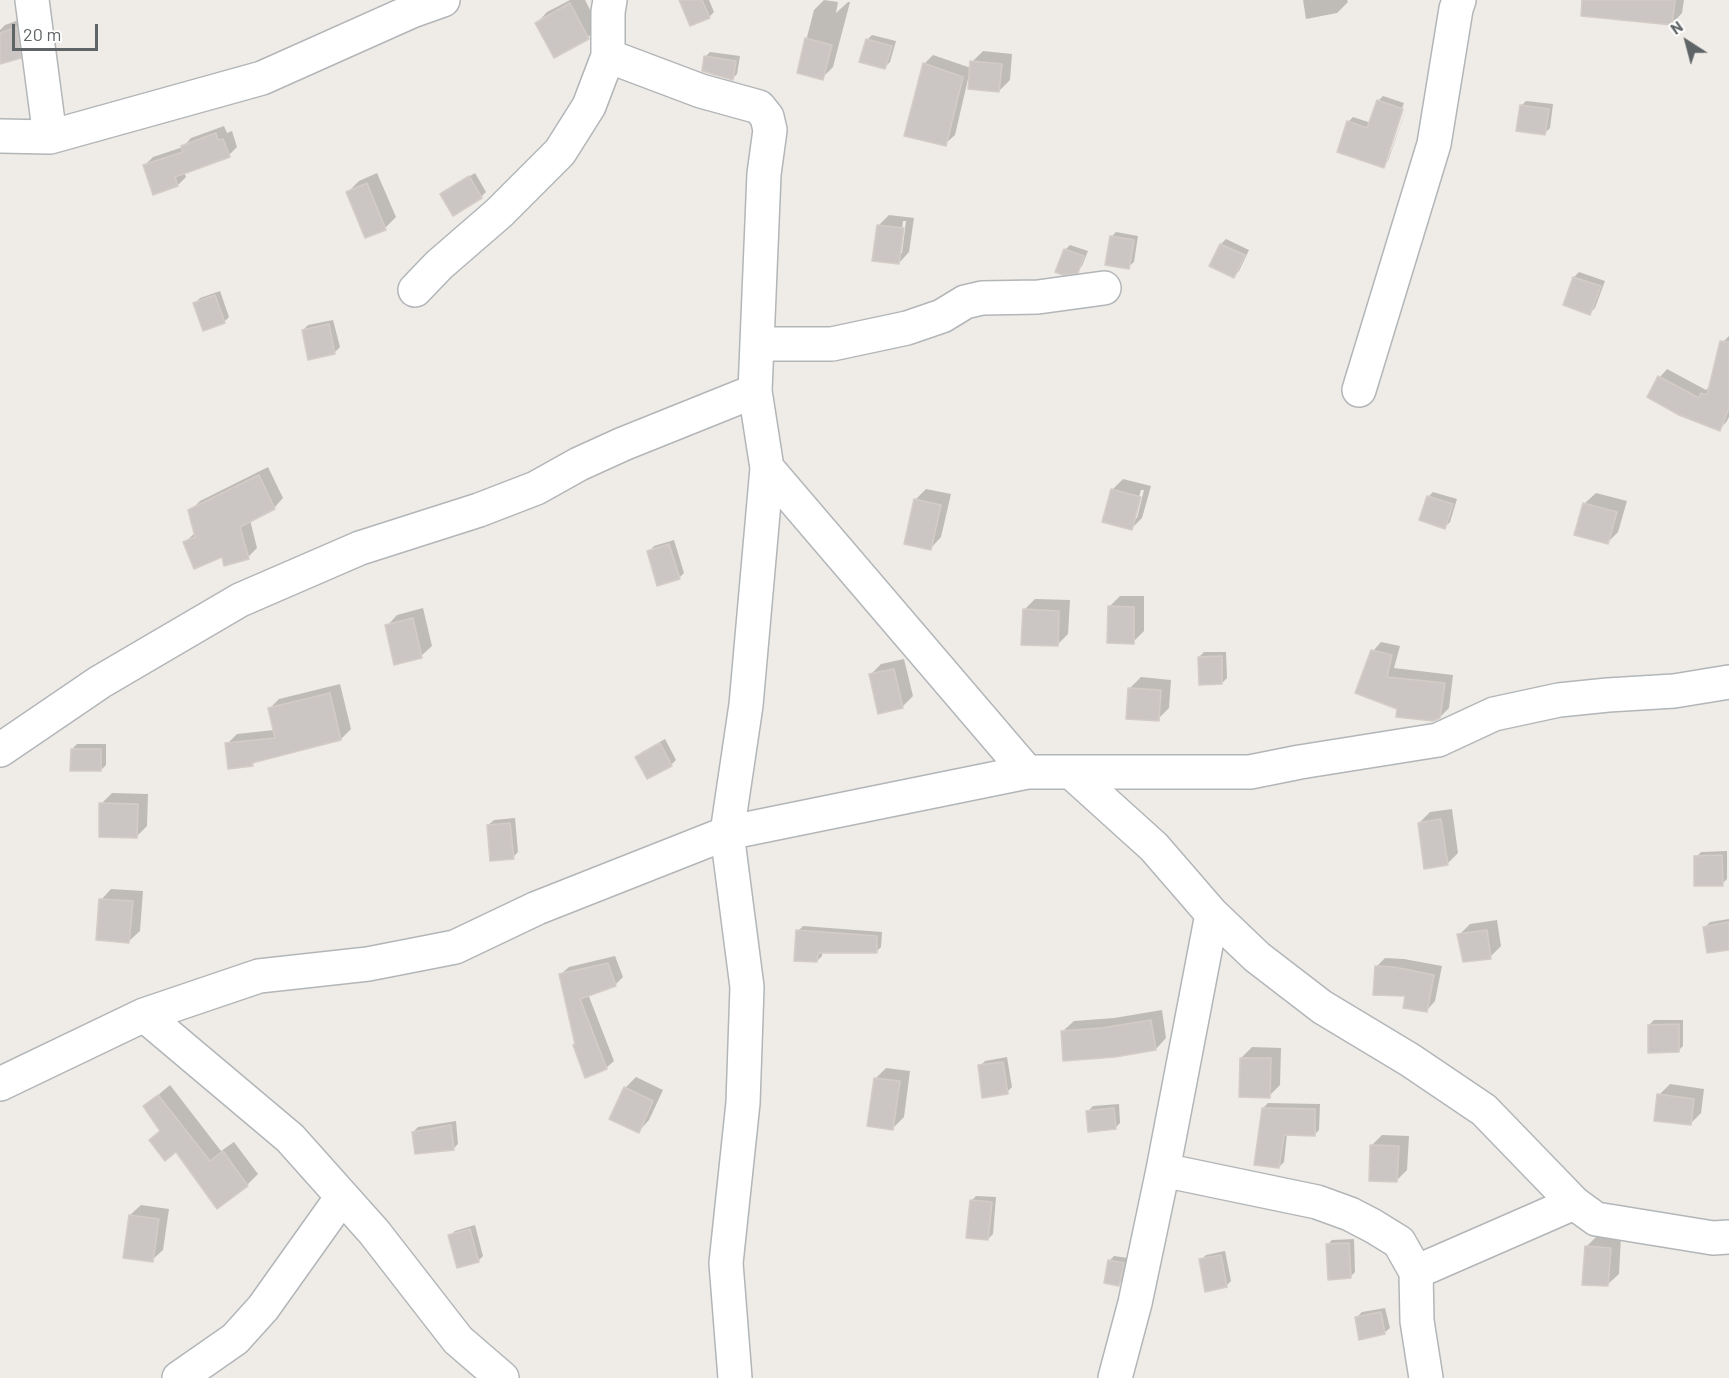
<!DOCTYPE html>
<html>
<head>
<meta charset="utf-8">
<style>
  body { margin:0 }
  #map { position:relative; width:1729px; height:1378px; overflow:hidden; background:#efebe7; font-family:Barlow,sans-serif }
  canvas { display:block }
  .north { position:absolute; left:1657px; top:12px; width:60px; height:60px; -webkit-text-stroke:4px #fff; paint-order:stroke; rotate:324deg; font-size:16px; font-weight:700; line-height:24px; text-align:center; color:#5f6466 }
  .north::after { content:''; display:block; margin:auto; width:21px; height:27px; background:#5f6466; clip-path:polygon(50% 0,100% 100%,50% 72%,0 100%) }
  .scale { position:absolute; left:12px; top:24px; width:86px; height:27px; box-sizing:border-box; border:3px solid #5f6466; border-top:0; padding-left:8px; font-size:18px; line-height:21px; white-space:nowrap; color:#5f6466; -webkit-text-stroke:4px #fff; paint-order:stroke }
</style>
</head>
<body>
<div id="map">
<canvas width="1729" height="1378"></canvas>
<div class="north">N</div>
<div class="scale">20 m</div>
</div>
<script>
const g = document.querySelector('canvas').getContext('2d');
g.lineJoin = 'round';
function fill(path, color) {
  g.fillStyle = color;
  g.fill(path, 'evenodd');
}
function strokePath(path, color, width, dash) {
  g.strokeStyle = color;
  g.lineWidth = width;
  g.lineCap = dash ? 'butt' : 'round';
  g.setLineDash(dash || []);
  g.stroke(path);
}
const shadow = new Path2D(`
  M570,0H585L599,27L588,37L555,56L537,23L547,12Z
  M680,0H709L714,12L709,17Z
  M824,0L838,2L836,13L848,2H850L833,67L822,78L798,72L814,10Z
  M1303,0H1347L1348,2L1337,13L1306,19Z
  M1625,0H1684L1682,13L1672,24Z
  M27,17L31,46L20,56L0,55V30L5,25Z
  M872,35L896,41L890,62L885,67L867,40Z
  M983,51L1012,54L1010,80L999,91L968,79L955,135L945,144L924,64L933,55L971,68L972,62Z
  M710,52L740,56L737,74L732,79L705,57Z
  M1383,96L1404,103L1384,162H1387L1408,104L1388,161L1383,166L1348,122L1353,117L1371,123L1378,101Z
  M1526,101L1553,104L1550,128L1545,133L1521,106Z
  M224,126L227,133L232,131L237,147L229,155L184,172L186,177L178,185L145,165L153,157L183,147L191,138Z
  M377,173L396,217L385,228L348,192L359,181Z
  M475,173L486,192L481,197L442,195L447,190Z
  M889,215L914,218L909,252L899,263L878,226ZM903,221H906L902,253H899Z
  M1116,232L1138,236L1134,262L1128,267L1111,237Z
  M1226,239L1249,250L1239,271L1234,276L1211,265L1221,244Z
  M1070,245L1088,251L1082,266L1077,271L1065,250Z
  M1579,272L1605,281L1595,308L1590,313L1574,277Z
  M220,291L229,317L224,322L195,303L200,298Z
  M333,320L340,347L335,352L303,330L308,325Z
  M1729,336V417L1727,421L1720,429L1649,397L1660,377L1667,369L1706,390L1710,386L1721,344Z
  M268,467L283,498L274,508L250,520L257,548L248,557L223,555L184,543L195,533L190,511L200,501Z
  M1123,479L1151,486L1142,518L1131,529L1112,490ZM1141,490H1144L1137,518H1133Z
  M926,489L951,494L941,537L931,548L916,499Z
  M1433,492L1457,499L1450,522L1445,527L1428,497Z
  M1596,493L1627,501L1618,532L1607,543L1576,534L1585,503Z
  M674,540L684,573L679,578L649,552L654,546Z
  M1120,596H1144V631L1133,642L1109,607Z
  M1035,599L1070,600L1068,634L1057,645L1024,610Z
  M423,608L432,646L421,656L387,626L397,615Z
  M1381,642L1400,646L1394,668L1453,675L1449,708L1440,717L1398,708L1373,651Z
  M1204,652H1226L1227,678L1222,683L1199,657Z
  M904,659L913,696L902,707L870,675L881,664Z
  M1141,677L1171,680L1169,708L1158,719L1130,688Z
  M340,684L351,729L341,739L257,760L252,765L227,744L237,734L274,730L269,709L279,699Z
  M665,739L676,760L671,765L647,777L637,757L642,752Z
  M77,744H106V765L101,770L72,749Z
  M112,793L148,794L147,826L136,837L101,804Z
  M1452,809L1458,853L1447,864L1419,823L1430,812Z
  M515,818L518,852L513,857L488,825L494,820Z
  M1727,851V879L1722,884L1696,857L1701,852Z
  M111,889L143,891L140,931L129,941L101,900Z
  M1729,919V948L1705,927L1710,922Z
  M1497,920L1501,946L1490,957L1459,935L1470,924Z
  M803,926L882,932L881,947L876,952H822V956L817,961L798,931Z
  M615,956L623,977L615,985L588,994L614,1061L606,1068L576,1044L561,974L569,967Z
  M1385,958L1404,959L1442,966L1435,1001L1427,1010L1376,967Z
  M1162,1010L1166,1038L1156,1049L1063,1031L1074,1021L1114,1018Z
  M1654,1020H1683V1046L1678,1051L1649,1025Z
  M1252,1047L1281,1048L1280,1085L1269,1096L1241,1058Z
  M1007,1057L1012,1087L1007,1092L980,1066L985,1061Z
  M886,1068L910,1071L904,1117L893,1128L876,1078Z
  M636,1077L663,1090L649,1120L639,1131L625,1088Z
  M1670,1084L1704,1089L1701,1113L1690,1124L1659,1095Z
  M170,1085L221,1151L234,1142L258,1174L247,1185L217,1207L145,1106Z
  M1268,1103L1320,1104L1319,1130L1314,1135L1287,1134L1284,1162L1279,1167L1263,1108Z
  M1119,1104L1120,1123L1115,1128L1088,1111L1093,1106Z
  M456,1121L458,1144L453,1149L413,1132L418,1127Z
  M1382,1135L1409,1136L1407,1170L1397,1180L1372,1145Z
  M976,1196L996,1197L993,1234L988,1239L971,1201Z
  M141,1205L169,1209L163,1250L152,1260L130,1215Z
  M475,1225L483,1256L478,1261L450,1236L455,1231Z
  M1597,1236L1621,1237L1619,1274L1608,1284L1586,1247Z
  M1354,1239L1355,1272L1350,1277L1327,1245L1332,1240Z
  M1225,1251L1231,1281L1226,1286L1201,1260L1206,1255Z
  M1114,1256L1128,1258L1124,1279L1119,1284L1109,1261Z
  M1385,1308L1390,1328L1384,1333L1357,1317L1362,1312Z`);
const building = new Path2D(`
  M679,0H702L710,18L690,26Z
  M1582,0H1675L1672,25L1581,16Z
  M570,3L589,39L554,58L535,23Z
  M17,27L21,58L0,64V33Z
  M805,38L832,45L823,80L797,73Z
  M866,39L892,46L885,69L859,62Z
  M704,56L736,61L733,80L702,71Z
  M970,61L1002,64L999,92L968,89Z
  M923,63L963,77L946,146L904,136Z
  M1377,100L1403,109L1384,168L1337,152L1347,121L1367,128Z
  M1520,105L1549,109L1545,135L1516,131Z
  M216,133L218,140L223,139L230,157L175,177L178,186L153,195L143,165L183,152L181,146Z
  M469,176L482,198L453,216L440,194Z
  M367,183L386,230L365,238L346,192Z
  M877,225L904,228L899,264L872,261Z
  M1110,236L1134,240L1129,269L1105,265Z
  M1220,244L1245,255L1234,278L1209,266Z
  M1064,249L1084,256L1078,273L1063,275L1055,272Z
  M1573,277L1601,286L1590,315L1563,305Z
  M215,295L225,323L203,331L193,303Z
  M329,324L335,354L308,360L302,330Z
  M1720,341L1729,342V408L1720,431L1679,415L1647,397L1658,376L1699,398L1701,393L1707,395Z
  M259,475L275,509L240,527L249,559L224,566L222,557L194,569L183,542L195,537L188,510Z
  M1111,489L1141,497L1132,530L1102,522Z
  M1427,496L1453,504L1445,529L1419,520Z
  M914,499L941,505L931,550L904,544Z
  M1583,503L1617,512L1608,544L1574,535Z
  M669,544L680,579L657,586L647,551Z
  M1108,606L1134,607V644L1107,643Z
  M1023,609L1059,611L1058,646L1021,645Z
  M413,618L422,658L394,665L385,625Z
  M1371,650L1392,655L1387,677L1445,683L1440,718L1433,721L1396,717L1397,709L1355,693Z
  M1222,656V684L1199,685L1198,657Z
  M894,669L903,708L878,714L869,674Z
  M1128,688L1161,690L1159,721L1126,719Z
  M330,693L341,740L252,763L253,766L228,769L225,743L275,738L268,708Z
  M660,743L672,766L647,779L635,757Z
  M71,749H101V771H70Z
  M99,803L138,804L137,838L99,837Z
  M1441,819L1448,865L1424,869L1418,823Z
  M510,823L514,859L490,861L487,825Z
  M1722,855L1723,886H1694V856Z
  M99,899L133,901L129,943L96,940Z
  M1729,922V950L1707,953L1703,927Z
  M796,930L877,936V953H818L817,962L794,961Z
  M1487,930L1491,959L1463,962L1457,934Z
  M608,963L616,986L580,999L607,1069L585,1078L573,1045L575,1044L559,974Z
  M1375,966L1394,967L1434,975L1427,1012L1403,1008L1405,996L1373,995Z
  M1151,1020L1156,1050L1115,1057L1063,1061L1061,1031L1102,1028Z
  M1679,1024V1052L1648,1053V1025Z
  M1240,1058H1271L1270,1098L1239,1097Z
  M1003,1062L1008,1094L982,1098L978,1065Z
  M874,1078L900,1081L893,1130L867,1126Z
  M624,1087L653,1101L639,1133L609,1119Z
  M1657,1094L1694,1099L1691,1125L1654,1121Z
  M158,1095L210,1161L223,1151L248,1186L217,1209L176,1152L165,1161L149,1140L160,1131L143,1106Z
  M1114,1108L1116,1129L1088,1132L1086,1111Z
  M1262,1108L1315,1109V1136L1284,1135L1279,1168L1254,1165Z
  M451,1125L454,1150L415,1154L412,1132Z
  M1370,1145L1399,1146L1397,1182L1369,1181Z
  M970,1200L992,1202L988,1240L966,1238Z
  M129,1215L159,1219L153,1262L123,1258Z
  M470,1229L479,1262L457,1268L448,1235Z
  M1349,1243L1351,1278L1328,1280L1326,1244Z
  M1585,1246L1611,1248L1608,1286L1582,1285Z
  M1221,1255L1227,1287L1205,1292L1199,1259Z
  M1108,1260L1124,1263L1119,1286L1104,1283Z
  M1381,1312L1385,1334L1359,1340L1355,1317Z`);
const street = new Path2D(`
  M32,0L50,137
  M610,0L608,12V56L701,91L759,107L767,117L770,130L764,174L755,391L767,468L746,705L727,833L747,987L743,1103L726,1263L735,1378
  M0,136L50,137L262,78L412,11L443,0
  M415,290L439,265L499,213L560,152L589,106L608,56
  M757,344H832L907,328L942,316L965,302L982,298L1038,297L1104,288
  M1359,390L1434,144L1456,9L1459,0
  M767,468L1027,772
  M0,750L100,682L240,600L360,548L479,510L536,488L579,464L623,444L755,391
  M1071,772H1250L1300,762L1438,740L1494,714L1559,700L1608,695L1674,691L1729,682
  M144,1015L290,1138L374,1232L458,1340L502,1378
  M0,1084L144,1015L259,976L368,964L455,947L537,908L727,833L1027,772H1071L1154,847L1212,914L1257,957L1322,1007L1410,1060L1484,1110L1574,1203L1596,1219L1713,1238L1729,1237
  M1163,1170L1317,1202L1350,1214L1373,1226L1399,1242L1416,1272L1417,1321L1426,1378
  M1416,1272L1574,1203
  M179,1378L235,1339L263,1308L342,1197
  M1115,1378L1135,1303L1163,1170L1212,914`);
fill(shadow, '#0003');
fill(building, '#cbc6c4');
strokePath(building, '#d4ccc6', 1.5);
strokePath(street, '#b2b6b8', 36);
strokePath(street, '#fff', 33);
</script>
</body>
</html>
